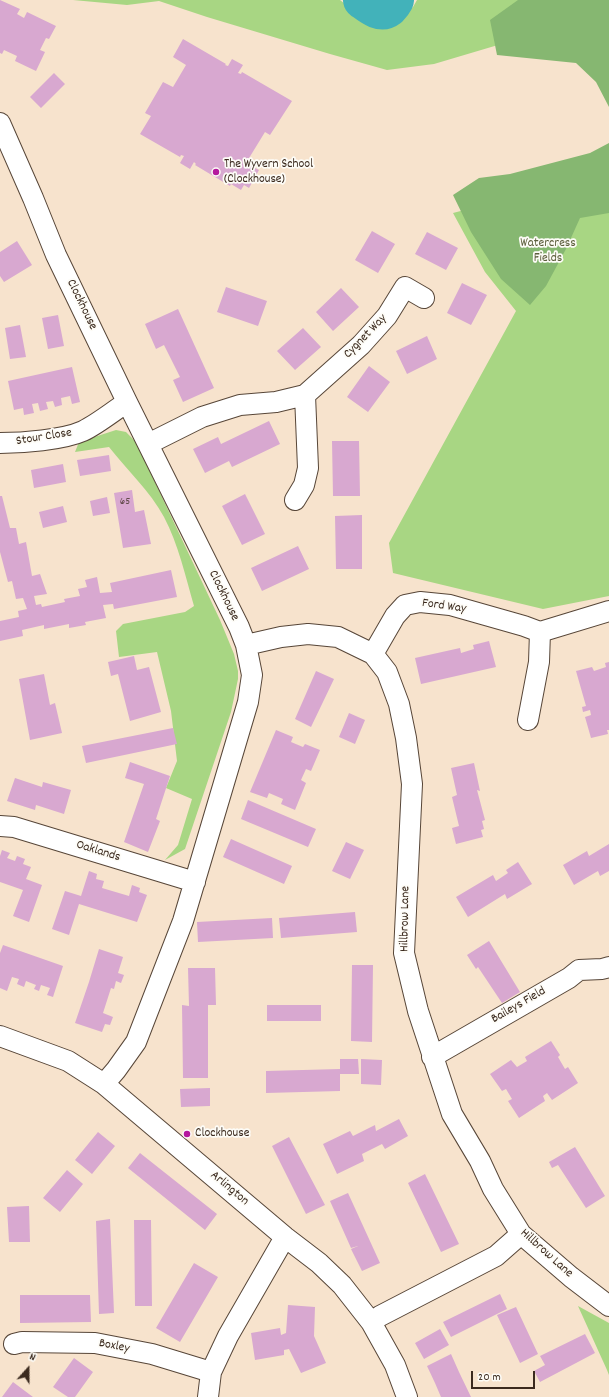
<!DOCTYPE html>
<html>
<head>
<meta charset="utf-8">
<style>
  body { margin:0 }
  #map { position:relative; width:609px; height:1397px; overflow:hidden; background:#f7e3cd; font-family:Dekko,sans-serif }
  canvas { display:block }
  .north { position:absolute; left:8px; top:1349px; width:40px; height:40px; -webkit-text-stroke:3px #fdfcf7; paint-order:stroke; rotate:21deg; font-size:11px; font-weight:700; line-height:16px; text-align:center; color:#3b2a1e }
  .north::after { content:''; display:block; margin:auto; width:14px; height:18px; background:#3b2a1e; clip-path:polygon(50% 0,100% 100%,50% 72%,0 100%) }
  .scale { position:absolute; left:471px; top:1371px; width:64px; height:18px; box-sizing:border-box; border:2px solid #3b2a1e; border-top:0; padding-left:5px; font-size:12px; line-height:14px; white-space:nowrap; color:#3b2a1e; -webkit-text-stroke:3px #fdfcf7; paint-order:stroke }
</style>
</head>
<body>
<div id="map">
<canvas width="609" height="1397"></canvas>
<div class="north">N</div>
<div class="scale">20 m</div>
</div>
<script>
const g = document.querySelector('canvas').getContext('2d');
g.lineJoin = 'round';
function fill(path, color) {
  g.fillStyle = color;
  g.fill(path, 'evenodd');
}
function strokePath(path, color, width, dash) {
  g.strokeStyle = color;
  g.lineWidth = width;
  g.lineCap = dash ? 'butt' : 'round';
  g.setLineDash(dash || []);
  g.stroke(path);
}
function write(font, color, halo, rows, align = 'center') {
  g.font = font + ' Dekko,sans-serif';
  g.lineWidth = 3.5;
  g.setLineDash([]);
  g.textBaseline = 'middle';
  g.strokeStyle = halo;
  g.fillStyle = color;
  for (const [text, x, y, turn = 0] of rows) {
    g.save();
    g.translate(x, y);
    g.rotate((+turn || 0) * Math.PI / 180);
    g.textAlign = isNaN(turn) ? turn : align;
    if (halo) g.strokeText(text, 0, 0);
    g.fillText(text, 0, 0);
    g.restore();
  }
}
const green = new Path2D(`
  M73,0H340L356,13L379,22L397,19L413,7L417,0H609V12L434,64L387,70L330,54L207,17L159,1L127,5Z
  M609,172V596L543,609L393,573L389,543L516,311L485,272L453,213Z
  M116,430L126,432L136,442L220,620L234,654L238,671V679L231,712L185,849L165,860L178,845L192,799L166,788L177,761L171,711L157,652L119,657L116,631L123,624L185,612L194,606C186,578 178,543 164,517C150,491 127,470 109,447L75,452L79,442Z
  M578,1306L609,1323V1375L607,1370Z`);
const forest = new Path2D(`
  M518,0H609V107L596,82L576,63L497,55L490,20Z
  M609,143V213L580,218L566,249L546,286L530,305L501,279L471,232L453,195L479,178L510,174L590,153Z`);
const river = new Path2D(`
  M362,0C369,5 380,15 389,8C391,6 394,2 395,0`);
const building = new Path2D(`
  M0,0L20,9L17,14L24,18L27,12L56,26L49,39L46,38L40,50L45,52L36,71L15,61L17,56L4,50L2,54L0,53Z
  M183,39L226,64L225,65L228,66L232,59L243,65L238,73L241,74L242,72L292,101L270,135L265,132L246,163L259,170L249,188L244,185L241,190L231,184L230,186L195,165L196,164L194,162L190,169L180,163L184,156L181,155L180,157L140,134L151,116L145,113L163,82L173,87L186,65L173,57Z
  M54,73L65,84L41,108L30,97Z
  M372,231L395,244L378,273L355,260Z
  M427,232L458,248L446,270L415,254Z
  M17,241L32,265L4,282L0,276V252Z
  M462,283L487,295L471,325L447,313Z
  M226,287L267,301L258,326L217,312Z
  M341,288L359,307L333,331L316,312Z
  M178,309L214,388L183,402L173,380L180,377L164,345L156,349L145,324Z
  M58,315L64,346L48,349L42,318Z
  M20,325L26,357L10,359L5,328Z
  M303,328L321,347L295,370L277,351Z
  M427,336L437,359L407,374L396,351Z
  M369,366L390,382L368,412L347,397Z
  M72,367L80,402L72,404L70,396L61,398L62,405L55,407L53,401L46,402L48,409L40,411L38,403L32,404L34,413L24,415L23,408L14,410L8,381Z
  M269,421L280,444L232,467L229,461L205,473L193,449L218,437L221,444Z
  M332,441H359L360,496H333Z
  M109,455L111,471L80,476L77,460Z
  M63,464L66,482L34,488L31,470Z
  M132,490L135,512L144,510L151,544L123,548L114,493Z
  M245,494L265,534L242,545L222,506Z
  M0,496H2L10,528H16L19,544L26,542L32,576L40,574L47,594L34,596L36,605L41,604L42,607L65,602L64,599L80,596L78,589L87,587L85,580L97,577L100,593L112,592L110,583L171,570L177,597L114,609L113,604L103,605L106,618L85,622L86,625L69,628V624L44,629V625L22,630L23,636L0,641V621L19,617L18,611L27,609L23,598L16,599L12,581L8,582L0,552Z
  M107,497L110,513L93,516L90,501Z
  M63,506L67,522L43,528L39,512Z
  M362,515V569H336L335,516Z
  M298,546L309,569L262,591L251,568Z
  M489,641L496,667L421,684L415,658L460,648L461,653L474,649L473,645Z
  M134,656L137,670L149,667L161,712L130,721L118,674L111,676L108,662Z
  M609,662V730H607L608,734L591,738L585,717L591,715L590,710L583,712L582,707L586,706L576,671L592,667L594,671L606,667L605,663Z
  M316,671L334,679L311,727L295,719Z
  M44,674L50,705L55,703L62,733L30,740L19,679Z
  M349,713L365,720L355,744L339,737Z
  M173,728L177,744L86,763L82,746Z
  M276,730L293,737L291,742L303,747L305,744L320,750L311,771L306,769L301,780L306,783L295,810L281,804L283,799L269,793L267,798L250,792Z
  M130,762L170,776L156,819L160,821L148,852L124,842L144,784L125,778Z
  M474,763L480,791L477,790L485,820L482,821L484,829L481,830L483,837L456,844L452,828L459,826L452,797L457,795L451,768Z
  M15,778L42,787L43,782L71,790L64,814L36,805L35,810L7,801Z
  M248,800L316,829L308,847L241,819Z
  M231,839L292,866L284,884L223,857Z
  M346,842L364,850L350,879L332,871Z
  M609,844V871L600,876L598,871L574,885L563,865L587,851L589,856Z
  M2,850L10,853L7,858L15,861L17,856L25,859L23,864L31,867L26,879L42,885L29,922L13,916L23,890L0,882V856Z
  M518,862L532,884L507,899L505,894L468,917L456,897L493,875L496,881L508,873L506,870Z
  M89,871L97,874L96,879L104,881L102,888L129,896L132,885L140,888L139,892L147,895L137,922L79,904L69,935L52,929L65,891L81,896Z
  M355,912L357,932L281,938L279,918Z
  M272,918L273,938L198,942L197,922Z
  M489,941L520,992L502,1003L478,967L476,969L467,955Z
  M3,945L63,966L53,997L47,995L50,988L41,985L39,991L34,989L36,985L26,981L24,987L17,984L19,979L12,977L7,991L0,988V953Z
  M99,949L123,957L118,973L124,975L121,983L116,981L114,989L111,988L103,1013L113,1017L110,1025L105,1024L102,1032L75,1023L89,982Z
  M352,965H373L372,1042L351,1041Z
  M188,968H215L216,1005H208V1078H183L182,1005L189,1006Z
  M267,1005H321V1021H267Z
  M551,1041L560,1055L558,1057L565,1069L568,1067L578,1083L552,1100L547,1093L543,1096L545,1101L519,1118L508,1101L512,1099L506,1089L502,1091L490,1074L511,1060L517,1067L527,1061L525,1057Z
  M340,1059H358L359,1074H340V1091L266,1093V1071L340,1069Z
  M361,1059L382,1060L381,1085L361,1084Z
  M210,1088V1106L181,1107L180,1089Z
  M399,1119L408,1136L385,1149L382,1144L362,1154L364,1161L337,1174L323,1144L350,1131L353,1136L375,1125L376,1131Z
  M98,1132L115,1146L92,1174L75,1160Z
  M289,1137L325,1205L306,1214L272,1146Z
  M575,1147L605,1196L586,1208L558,1165L552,1168L549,1162Z
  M140,1153L217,1214L205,1230L128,1168Z
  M67,1170L83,1184L60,1212L43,1198Z
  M425,1174L459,1244L441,1252L408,1183Z
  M348,1193L380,1263L362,1271L351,1249L358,1246L351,1248L330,1201Z
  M29,1206L30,1242H9L7,1207Z
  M110,1219L114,1313L99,1314L96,1221Z
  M134,1220H151L152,1306H135Z
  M194,1263L218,1277L180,1342L156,1328Z
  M500,1294L507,1309L451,1337L443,1322Z
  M20,1295H90L91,1322L20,1323Z
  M288,1305L315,1307L314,1336L326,1363L301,1373L289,1349L284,1350V1355L255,1360L251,1333L280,1328L281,1335L286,1333Z
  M516,1307L538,1354L520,1363L497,1315Z
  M440,1329L449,1345L424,1359L415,1343Z
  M585,1334L595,1353L540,1382L534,1371L545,1365L540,1356Z
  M451,1354L459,1372L471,1397H441L435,1383L427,1366Z
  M74,1358L93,1372L75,1397H68L53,1387Z
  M13,1382L33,1397H2Z`);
const street = new Path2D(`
  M0,123L33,198L56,255L127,402L239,627L246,645L252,675L248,702L183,921L136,1042L116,1070L104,1084
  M0,443C22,443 63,440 83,431C96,425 114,411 127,402
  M148,444L202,417L240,405L276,402L305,395L361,345L387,316L405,287L424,298
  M295,500L304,485L308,468L305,395
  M246,645L281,637L308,634L338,637L373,654L387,672L399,704L406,738L412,784L404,953L418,1011L452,1114L480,1161L493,1189L521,1234L571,1277L609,1306
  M373,654L395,616L405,605L420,602L450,605L524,626L540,632L609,611
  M528,720L539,662L540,632
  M0,826L14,827L195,882
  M0,1036L68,1061L104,1084L285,1237L319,1263L342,1285L371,1322L395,1365L407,1397
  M432,1057L569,978L579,970L602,969L609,967
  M371,1322L380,1316L496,1256L521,1234
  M14,1344L22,1342L95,1343L152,1354L211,1372
  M208,1397L211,1372L228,1336L285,1237`);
const markers = [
  [216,172,4,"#b5179e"],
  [187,1134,4,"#b5179e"]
];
const numberNames = [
  ["65",125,502]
];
const poiNames = [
  ["The Wyvern School",224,165],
  ["(Clockhouse)",224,180],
  ["Clockhouse",195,1134]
];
const parkNames = [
  ["Watercress",548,244],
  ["Fields",548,259]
];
const streetNames = [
  ["Clockhouse",81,305,64],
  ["Cygnet Way",366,337,-46],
  ["Stour Close",44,438,-9],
  ["Clockhouse",223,596,64],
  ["Ford Way",444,607,8],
  ["Oaklands",98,852,17],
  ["Hillbrow Lane",406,919,-89],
  ["Baileys Field",519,1006,-30],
  ["Arlington",229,1189,40],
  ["Hillbrow Lane",546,1254,42],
  ["Boxley",114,1347,11]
];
fill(green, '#a8d683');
fill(forest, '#86b771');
strokePath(river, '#42b2ba', 38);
fill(building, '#d8a8d0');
strokePath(street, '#574638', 22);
strokePath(street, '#fff', 20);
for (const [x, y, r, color] of markers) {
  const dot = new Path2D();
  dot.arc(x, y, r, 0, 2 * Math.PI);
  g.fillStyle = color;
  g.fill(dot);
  strokePath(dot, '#fdfcf7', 1.5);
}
write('11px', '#624a4a', null, numberNames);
write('13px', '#3b2a1e', '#fdfcf7', poiNames, 'left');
write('13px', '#5c5e3c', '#fdfcf7', parkNames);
write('13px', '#3b2a1e', '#fdfcf7', streetNames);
</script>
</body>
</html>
